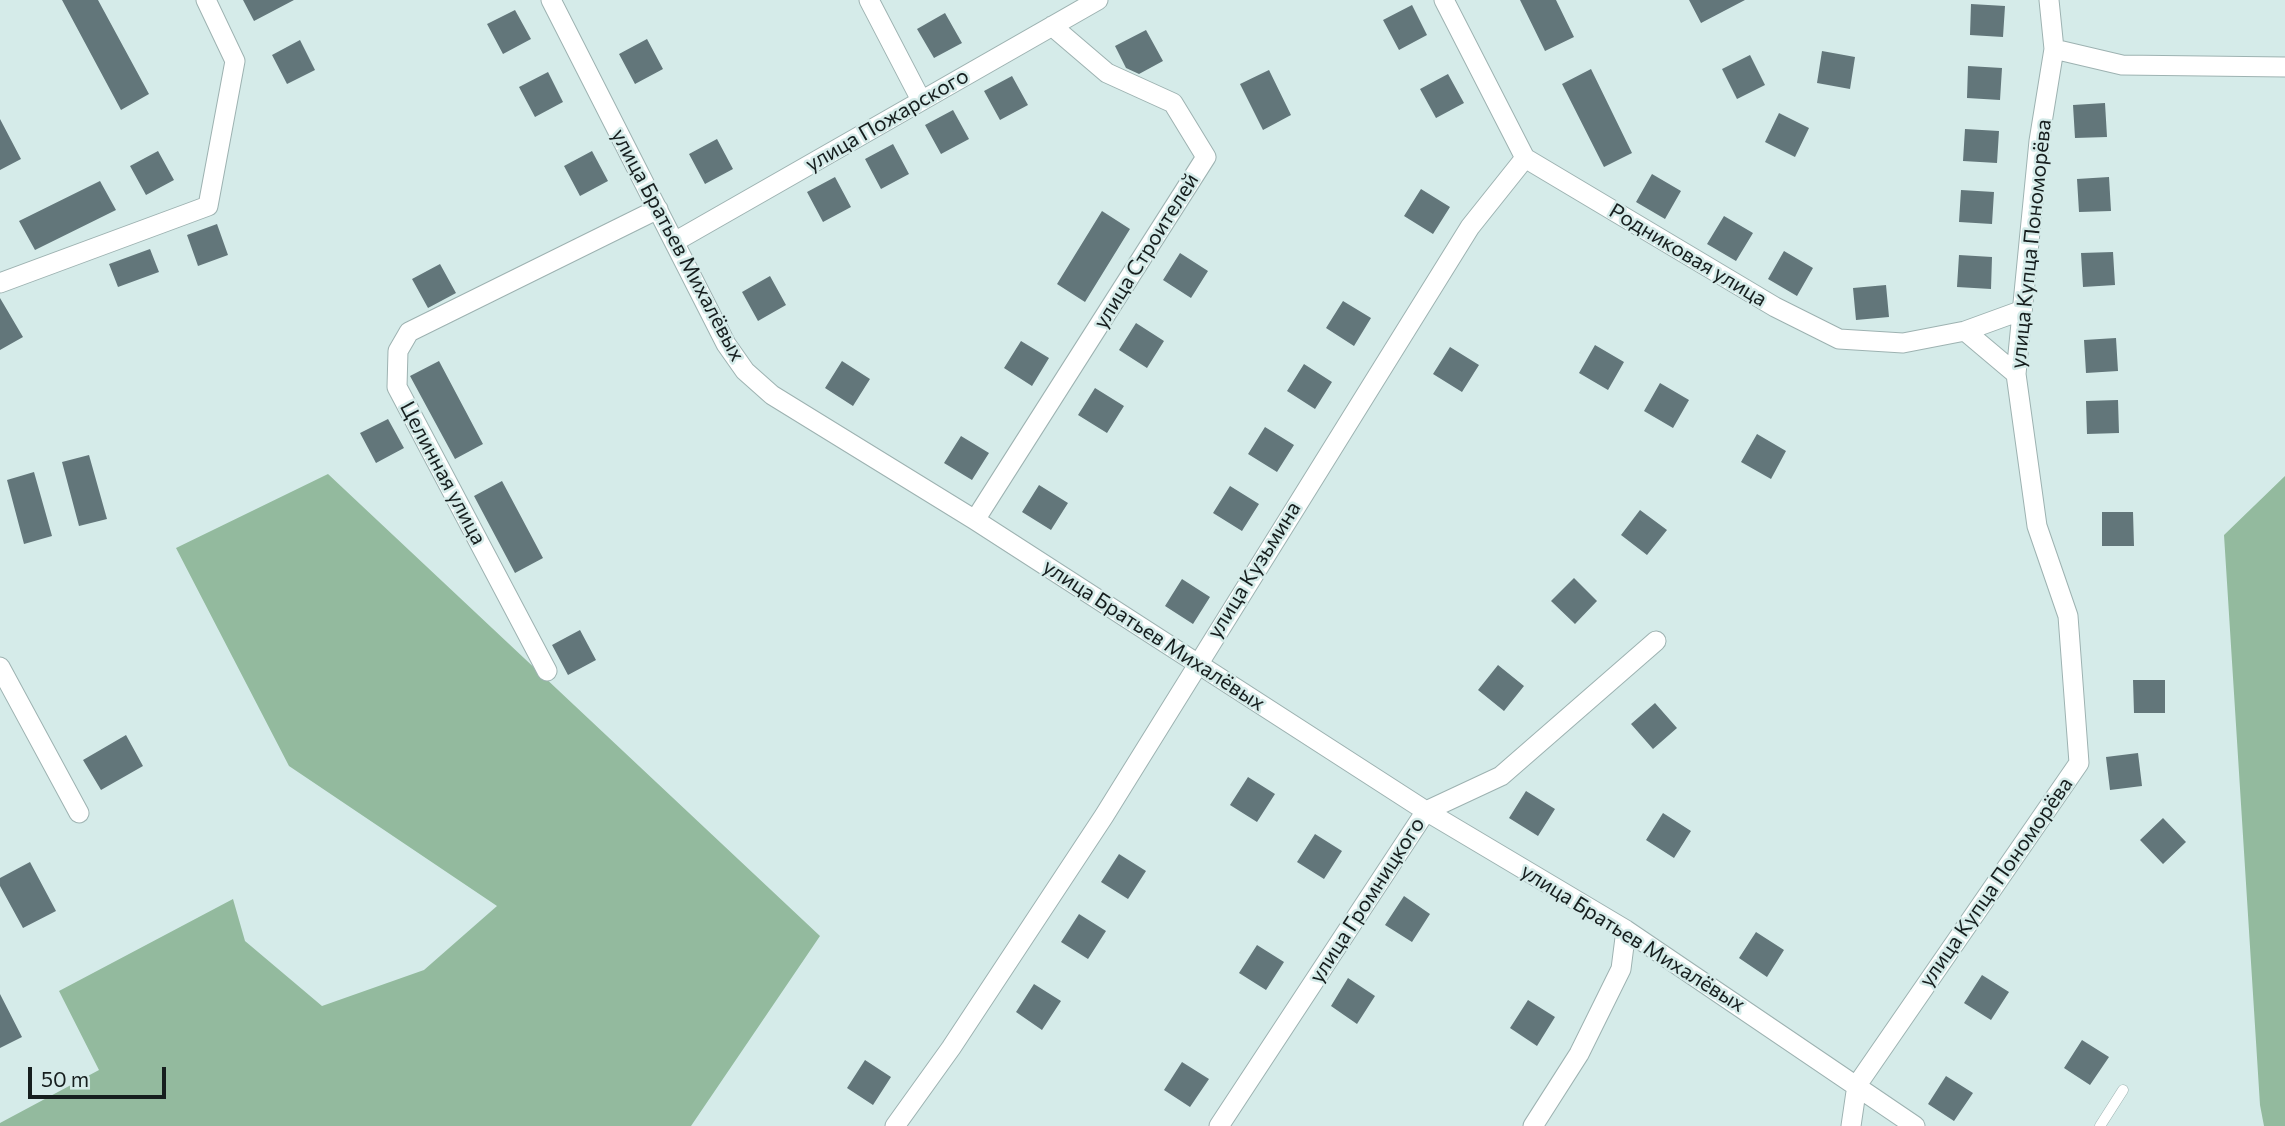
<!DOCTYPE html>
<html>
<head>
<meta charset="utf-8">
<style>
  body { margin:0 }
  #map { position:relative; width:2285px; height:1126px; overflow:hidden; background:#d5ebe9; font-family:Commissioner,sans-serif }
  canvas { display:block }
  .scale { position:absolute; left:28px; top:1067px; width:138px; height:32px; box-sizing:border-box; border:4px solid #161e1e; border-top:0; padding-left:9px; font-size:21px; line-height:24px; white-space:nowrap; color:#161e1e; -webkit-text-stroke:5px #d5ebe9; paint-order:stroke }
</style>
</head>
<body>
<div id="map">
<canvas width="2285" height="1126"></canvas>
<div class="scale">50 m</div>
</div>
<script>
const g = document.querySelector('canvas').getContext('2d');
g.lineJoin = 'round';
function fill(path, color) {
  g.fillStyle = color;
  g.fill(path, 'evenodd');
}
function strokePath(path, color, width, dash) {
  g.strokeStyle = color;
  g.lineWidth = width;
  g.lineCap = dash ? 'butt' : 'round';
  g.setLineDash(dash || []);
  g.stroke(path);
}
function write(font, color, halo, rows, align = 'center') {
  g.font = font + ' Commissioner,sans-serif';
  g.lineWidth = 5;
  g.setLineDash([]);
  g.textBaseline = 'middle';
  g.strokeStyle = halo;
  g.fillStyle = color;
  for (const [text, x, y, turn = 0] of rows) {
    g.save();
    g.translate(x, y);
    g.rotate((+turn || 0) * Math.PI / 180);
    g.textAlign = isNaN(turn) ? turn : align;
    if (halo) g.strokeText(text, 0, 0);
    g.fillText(text, 0, 0);
    g.restore();
  }
}
const forest = new Path2D(`
  M328,474L820,936L691,1126H0V1123L99,1070L59,991L233,899L245,941L322,1006L424,970L497,906L289,766L176,548Z
  M2285,476V1126H2264L2260,1105L2224,535Z`);
const building = new Path2D(`
  M62,0H98L149,94L121,110Z
  M243,0H294L254,21Z
  M1520,0H1556L1574,37L1545,51Z
  M1689,0H1745L1701,23Z
  M1971,4L2005,6L2003,37L1970,35Z
  M1412,5L1427,35L1399,50L1383,20Z
  M515,10L531,39L503,54L487,24Z
  M945,13L962,43L934,58L917,29Z
  M1146,30L1163,61L1139,74L1126,68L1115,46Z
  M647,39L663,69L635,84L619,54Z
  M300,40L315,70L287,84L272,55Z
  M1822,51L1855,57L1850,89L1817,83Z
  M1750,55L1765,85L1737,99L1722,69Z
  M1968,66L2002,68L2000,100L1967,98Z
  M1591,69L1632,153L1604,167L1562,84Z
  M1269,70L1291,115L1263,130L1240,84Z
  M548,72L563,102L535,117L519,87Z
  M1448,74L1464,103L1436,118L1420,89Z
  M1012,76L1028,105L1000,120L984,91Z
  M2105,103L2107,137L2075,138L2073,105Z
  M953,110L969,139L941,154L925,125Z
  M1779,113L1809,128L1795,157L1765,142Z
  M0,119L21,159L0,170Z
  M1965,129L1999,131L1997,163L1963,161Z
  M717,139L733,169L705,184L689,154Z
  M893,144L909,174L881,189L865,159Z
  M158,151L174,180L146,195L130,166Z
  M592,151L608,181L580,196L564,166Z
  M1652,174L1681,191L1665,219L1636,202Z
  M835,177L851,207L823,222L807,192Z
  M2109,177L2111,211L2079,212L2077,179Z
  M100,181L116,210L35,250L19,221Z
  M1421,189L1450,207L1433,234L1404,216Z
  M1961,190L1994,192L1992,224L1959,222Z
  M1102,211L1130,229L1085,302L1057,284Z
  M1724,216L1753,233L1736,261L1707,244Z
  M217,224L228,255L198,266L187,235Z
  M150,249L159,272L118,287L109,264Z
  M1784,251L1813,268L1797,296L1768,279Z
  M2113,252L2115,285L2083,287L2081,253Z
  M1180,253L1208,271L1191,298L1163,280Z
  M1959,255L1992,257L1991,289L1957,287Z
  M440,264L456,293L428,308L412,279Z
  M770,276L786,305L758,321L742,292Z
  M1886,285L1889,317L1856,320L1853,288Z
  M0,298L23,337L0,350Z
  M1343,301L1371,318L1354,346L1326,328Z
  M1136,323L1164,341L1147,368L1119,350Z
  M2116,338L2118,371L2086,373L2084,340Z
  M1021,341L1049,358L1032,386L1004,368Z
  M1595,345L1624,362L1608,390L1579,373Z
  M1450,347L1479,365L1462,392L1433,374Z
  M439,361L483,444L455,459L410,376Z
  M842,361L870,379L853,406L825,388Z
  M1304,364L1332,382L1315,409L1287,391Z
  M1660,383L1689,400L1673,428L1644,411Z
  M1095,388L1124,406L1107,433L1078,415Z
  M2118,400L2119,433L2087,434L2086,401Z
  M388,419L404,448L376,463L360,433Z
  M1265,427L1294,445L1277,472L1248,454Z
  M1757,434L1786,451L1771,479L1741,462Z
  M961,436L989,453L972,480L944,463Z
  M89,455L107,519L79,526L62,462Z
  M34,472L52,536L24,544L7,480Z
  M502,481L543,558L515,573L474,496Z
  M1039,485L1068,503L1051,530L1022,512Z
  M1230,486L1259,504L1242,531L1213,513Z
  M1640,510L1667,530L1647,555L1621,535Z
  M2102,512H2133L2134,546H2102Z
  M1574,578L1597,601L1575,624L1551,601Z
  M1182,579L1210,597L1193,624L1165,606Z
  M580,630L596,660L568,675L552,645Z
  M1498,665L1524,686L1504,711L1478,690Z
  M2133,680H2165V713H2134Z
  M1655,703L1677,728L1653,749L1631,724Z
  M126,735L143,766L101,790L83,760Z
  M2138,753L2142,786L2110,790L2106,757Z
  M1248,777L1275,794L1257,822L1230,805Z
  M1526,791L1555,809L1538,836L1509,818Z
  M1663,813L1691,831L1674,858L1646,840Z
  M2163,818L2186,842L2163,864L2140,840Z
  M1315,834L1342,851L1324,879L1297,862Z
  M1119,854L1146,871L1128,899L1101,882Z
  M30,862L56,911L23,928L0,886V878Z
  M1404,896L1430,914L1412,942L1385,925Z
  M1079,914L1106,931L1088,959L1061,942Z
  M1756,932L1784,950L1767,977L1739,958Z
  M1257,945L1284,962L1266,990L1239,973Z
  M1982,975L2009,992L1991,1020L1964,1003Z
  M1348,978L1375,996L1357,1024L1331,1006Z
  M1034,984L1061,1001L1042,1030L1016,1012Z
  M0,994L22,1037L0,1048Z
  M1528,1000L1555,1017L1537,1046L1510,1028Z
  M2082,1040L2109,1057L2090,1085L2064,1068Z
  M865,1060L891,1077L873,1105L847,1088Z
  M1182,1062L1209,1079L1190,1107L1164,1090Z
  M1946,1076L1973,1093L1954,1121L1928,1104Z`);
const lane = new Path2D(`
  M2100,1126L2123,1090`);
const street = new Path2D(`
  M551,0L726,344L745,371L772,395L975,520L1426,811L1626,930L1915,1126
  M869,0L921,100
  M1444,0L1525,158L1775,307L1839,339L1903,343L1965,331L2016,374
  M2054,49L2122,65L2285,67
  M676,241L1098,0
  M0,283L208,206L235,61L206,0
  M1965,331L2020,311
  M975,520L1206,157L1173,103L1107,73L1052,26
  M0,667L79,813
  M547,671L397,387L398,351L409,332L658,209
  M895,1126L951,1048L1104,816L1470,227L1525,158
  M1219,1126L1426,811L1501,776L1656,641
  M1533,1126L1579,1054L1621,969L1626,930
  M1851,1126L1857,1085L2079,763L2068,616L2037,526L2016,374L2039,141L2054,49L2049,0`);
const streetNames = [
  ["улица Пожарского",887,120,-30],
  ["улица Купца Пономорёва",2031,244,-84],
  ["улица Братьев Михалёвых",678,245,62],
  ["улица Строителей",1146,251,-58],
  ["Родниковая улица",1688,255,31],
  ["Целинная улица",443,473,62],
  ["улица Кузьмина",1254,570,-58],
  ["улица Братьев Михалёвых",1154,635,33],
  ["улица Купца Пономорёва",1996,882,-55],
  ["улица Громницкого",1367,900,-57],
  ["улица Братьев Михалёвых",1633,938,32]
];
fill(forest, '#93ba9e');
fill(building, '#62767a');
strokePath(lane, '#9db2b1', 11);
strokePath(street, '#9db2b1', 21);
strokePath(lane, '#fff', 10);
strokePath(street, '#fff', 19);
write('21px', '#161e1e', '#d5ebe9', streetNames);
</script>
</body>
</html>
